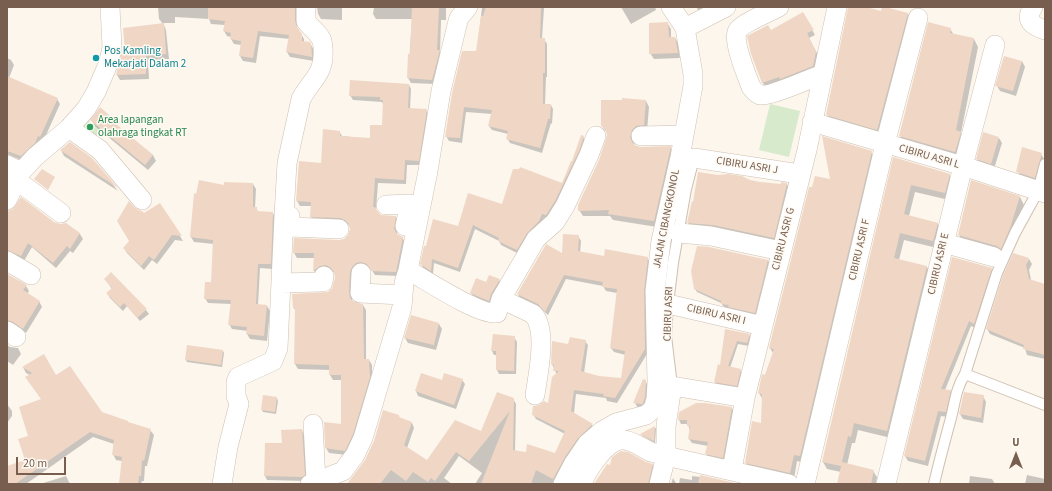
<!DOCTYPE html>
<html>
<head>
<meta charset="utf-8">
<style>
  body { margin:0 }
  #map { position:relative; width:1052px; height:491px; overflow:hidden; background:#fcf6ed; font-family:"Source Sans 3",sans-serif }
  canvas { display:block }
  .frame { position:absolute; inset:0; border:8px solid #775e4f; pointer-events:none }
  .north { position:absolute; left:996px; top:435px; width:40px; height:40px; -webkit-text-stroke:3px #fefaf3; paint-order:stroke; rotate:0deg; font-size:11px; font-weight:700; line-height:16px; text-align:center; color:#775e4f }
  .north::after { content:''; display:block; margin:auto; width:14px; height:18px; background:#775e4f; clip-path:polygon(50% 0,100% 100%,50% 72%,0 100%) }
  .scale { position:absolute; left:16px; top:457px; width:50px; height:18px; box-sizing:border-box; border:2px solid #775e4f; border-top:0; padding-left:5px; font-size:12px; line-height:14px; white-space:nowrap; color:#775e4f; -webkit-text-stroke:3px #fefaf3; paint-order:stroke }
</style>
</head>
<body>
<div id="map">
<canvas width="1052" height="491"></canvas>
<div class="frame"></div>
<div class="north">U</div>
<div class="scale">20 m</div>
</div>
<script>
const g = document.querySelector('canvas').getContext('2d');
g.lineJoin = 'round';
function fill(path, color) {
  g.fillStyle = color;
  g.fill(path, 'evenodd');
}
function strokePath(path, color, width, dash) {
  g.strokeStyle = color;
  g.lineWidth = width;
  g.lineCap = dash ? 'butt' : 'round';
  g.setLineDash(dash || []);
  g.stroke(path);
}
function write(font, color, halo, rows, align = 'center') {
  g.font = font + ' "Source Sans 3",sans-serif';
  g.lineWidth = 3;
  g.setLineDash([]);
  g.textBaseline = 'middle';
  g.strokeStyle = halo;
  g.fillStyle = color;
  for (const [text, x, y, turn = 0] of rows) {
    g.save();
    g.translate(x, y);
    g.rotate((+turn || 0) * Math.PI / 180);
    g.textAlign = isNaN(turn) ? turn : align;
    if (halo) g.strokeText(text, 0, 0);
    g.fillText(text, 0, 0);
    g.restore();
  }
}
const green = new Path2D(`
  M770,104L800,111L789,157L759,150Z
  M84,118L101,129L96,137L79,125Z`);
const shadow = new Path2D(`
  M158,7H299L297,12V27L304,39V42L310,43L314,50V61L290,57L287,52L290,39L260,36L256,63L243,61L240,56L242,45L234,44L231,39V37L227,36L224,31L225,25L211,24L209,19L175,17V23H163L166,30L169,59L148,60L149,79L120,80L117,75L126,52L163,24L159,19Z
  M317,7H342V20L321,19L318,14Z
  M374,7H446V20H441L440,53L442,56L435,84L411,83L408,78L412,19H376L373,14Z
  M482,7H565L544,8L542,39H544L547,44V77H546L545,105H551L553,109L552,124L551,123L542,153L510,143L507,138L508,134L492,130L489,126L492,114L466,112L462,143L449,141L446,136L477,52Z
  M621,7H655L656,10L631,24Z
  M696,7H715L701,14Z
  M849,7H862L888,14L884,7H892L889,9L908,14L912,22L882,137L831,122L827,114Z
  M803,14L815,35L809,38L819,57L816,71L765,87L762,81L771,32Z
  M668,24L671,29V38H675L678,43L680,58L654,59L650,53Z
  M950,29L954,35L974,39L978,47L961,133L965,140L959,160L904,143L900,136Z
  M7,58L11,60L14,65L9,78L57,99L60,104L43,142L23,161L7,154Z
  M1022,61L1025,67L1016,96L1000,91L997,86Z
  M409,85L411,89L410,109L426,110L429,115L421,165H407L406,184L378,183L376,210L381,216L396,217L398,221L397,235L402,237L405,242L398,276L375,275L371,269L364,267L352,278V301L363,305L366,310V360H369L372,365V383L347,455L329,453L326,448L342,425V380H333L330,375V370L298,369L295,364L296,312L294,308L328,293L332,289L335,284V273L329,270L317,275L314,271L315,258H297L294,253L295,239L339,241L345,239L349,236L351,229L348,224L343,223L314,221L311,217L312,206H300L297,201L322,164L339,131L342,136L371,139L383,126V104L382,102L353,100L350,95Z
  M646,101L649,107L647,131L635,137L634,145L641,148L670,147L674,153L657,227L613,220L610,216H583L579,210L600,160L608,134L602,126Z
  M92,121L115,122L118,127L153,155L156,161L148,170L95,126Z
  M583,137L586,142L549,219L544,218L541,226L519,254L501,245L499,241L475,229L460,272L434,263L433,274L424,269L421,264L458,228L502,205L562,184Z
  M999,138L1002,143L994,169L980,164L977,159Z
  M61,150L92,159L118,191L64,156Z
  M871,152L875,159L804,463L797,461L794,479L749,469L746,462L762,424L763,400L759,393L773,353L770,348L832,180Z
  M1041,154L1044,159L1038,181L1020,175L1017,170Z
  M894,158L949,174L953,182L949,200L915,192L909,216L937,223L942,231L937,248L904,240L899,260L927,267L931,275L891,438L858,430L855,443H852L847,465L873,471L877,477L876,484H838L841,472L827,469L823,462Z
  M750,181L781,186L787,184L789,189L776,242L691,227L688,223Z
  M972,181L1020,197L1024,205L1014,236L1005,256L963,243L959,235Z
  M253,184L256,189L255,208L259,212L273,213L275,218L273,269L260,268L258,305L267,306L270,311L267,341L250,339L247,334L248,331L232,329L229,324L231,304L208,303L205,298L212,283L214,244L194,242L191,237L225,186Z
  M160,204L183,241L175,240L157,264L152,260L144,270L127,253L124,248Z
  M7,212L54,223L80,234L83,239L73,253L70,251L56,268L32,247L24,261L7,256Z
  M578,236L581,241L580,253L605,257L647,258L650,262L647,354L617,403L607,401L606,398L576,394L574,413L592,425L595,429L555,484H475L482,473L459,456L444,478L452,484H348L399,416L400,419L412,423L414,428L407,448L427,462L482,432L513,399L516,404L515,452L556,454L565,434L536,419L533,414L549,404L557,375L552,364L569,345L585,341L588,345L584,373L599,377L622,380L626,355L614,352L611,348L617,293L606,291L603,286L566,279L548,315L541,309L520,299L518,294L563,255Z
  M1029,259L1032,264L1029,270L1031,280L1045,287V359L1027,355L1025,348L990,334L987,329Z
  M768,260L770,264L757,316L724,307L721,303L697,292L695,289Z
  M992,269L995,274L977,329L971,326L945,390L950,391L953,396L948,417L941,416L928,466L908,461L905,456Z
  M7,275L26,286L29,291L27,294L39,301L42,307L26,333L12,325L7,326Z
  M105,279L146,310L149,314L140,321L127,306L123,311L110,298L107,293L112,289Z
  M499,280L502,285L492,305L474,298L471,293Z
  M439,324L442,329L436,350L408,343L405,338Z
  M726,330L749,335L751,338L749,346L738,344L730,368L740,370L742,373L738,388L717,385L715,382L721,366Z
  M514,337L517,342L516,374H499L497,370V355H494L492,351Z
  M7,345L10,347L18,348L21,354L13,365L7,361Z
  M223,351L224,353L222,367L187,362L186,360Z
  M23,367L55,376L101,413L150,430L154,435L147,466H145L144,481H142L141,484H120L122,461L116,460L113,454L114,444L93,437L26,484H7V467L26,461L29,437L42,400L30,375L26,373Z
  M462,380L465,384L456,409L418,396L416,391L442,381Z
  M645,380L648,386L645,409L638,408L635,403Z
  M983,396L986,402L983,423L963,419L960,414Z
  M277,398L278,401L276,414L263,412L262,410Z
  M7,404L12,411V416L7,423Z
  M732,408L734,412L725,461L709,458L706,453L708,446L692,443L689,439L690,431L688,424H681L679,420Z
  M655,427L656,429L655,443L643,436L641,434Z
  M302,430L304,435L307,479L305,481L267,480L265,476L283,444Z
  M646,463L652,464L656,471L653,484H595L610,466Z
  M1027,475L1045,479V484H1025Z
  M66,476L70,484H40Z
  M692,476L700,477L735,484H679L680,478L692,480Z
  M970,476L992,479L995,484H969Z
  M673,478L676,483V484H671Z`);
const building = new Path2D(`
  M208,7H295V21L297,27L302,34V41L310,42L311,44L312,57L286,52L289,35L258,31L253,58L239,56L241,41L230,39L231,33L223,31L225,21L208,19Z
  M412,7H439L437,50H440L432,80L407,78L408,54H410Z
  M486,7H541L540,38H545V73H543V104H551L550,119H548L540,148L506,139L508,131L488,126L492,110L464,107L460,138L445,137L452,93L462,51H476L481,16H483Z
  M848,7H866L881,11L882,7H885L908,13L877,130L826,115Z
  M803,12L814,30L807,33L816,52L813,66L780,79L779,77L762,83L751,54L747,36L768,25L771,30Z
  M668,22L669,37H675L678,53L649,54V23Z
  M928,22L951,28L950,33L974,38L956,130L961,132L955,152L899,136Z
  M164,23L166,54L146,55V74L116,75L122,51H125L123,28Z
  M1004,56L1022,61L1013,91L995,86Z
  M7,76L58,98L40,137L38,136L35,143L21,156L7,151Z
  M350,80L409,84L408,108L427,109L419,161L405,160L404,180L375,178L373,207H375L377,211L381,215L396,216L394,229L397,234L403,237L396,272L371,271L367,264L361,262L356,263L352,267L350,272L349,292L350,298L354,302L363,304L364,359H369L370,377L353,434L345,451L325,448L324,422L341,424V375H329V365L294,364L295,308H293L292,294L328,292L332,288L335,278L334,272L331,268L326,265L320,266L313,271L314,253H293L294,238L339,240L344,239L348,235L350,229L349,224L345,220L340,218L310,217L311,202L296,201L299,161L321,163L323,129L340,131V136L370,138V125H382L383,100H380V97L349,96Z
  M622,98L646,100L644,125L636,126L632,130L630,137L632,142L636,146L641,147L671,146L654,221L608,214L609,210L578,211V205L599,160L606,139L607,134L605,129L601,126V100H622Z
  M100,107L116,121L115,123L153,155L145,165L90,120Z
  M983,132L999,137L991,164L976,159Z
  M581,135L584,136L579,151L555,201L546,215L542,214L539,221L527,233L517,250L498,241L499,238L473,225L458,268L432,259L431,271L420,264L424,246H426L433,219L458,226L468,193L502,204L513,169H519L520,167L562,183L571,161H572Z
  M822,136L872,151L800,456L794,455L790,473L745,463L752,421L761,423L762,394L758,393L762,374L765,375L774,349L769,348L809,187H812L815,176L830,179Z
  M70,142L92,158L118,188L60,150Z
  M1022,147L1042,153L1035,178L1016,172Z
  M893,157L950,174L945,193L911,185L904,214L938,223L933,241L900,233L894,258L927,266L887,431L854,423L851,437L848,436L841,466L822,462Z
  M42,169L55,177L48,190L34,179Z
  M698,172L718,175L728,174L742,176L750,180L760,182L781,184V182L787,183L774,238L713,225L687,223L692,201L693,202Z
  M199,180L224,185V182L253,183V207H257V211L273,212L271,264H258L256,304L267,305L264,336L246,334L247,327L228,325L231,300L204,299L205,282H211L213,240L190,237L194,193L196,194Z
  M971,180L1020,196L1010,228L1001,249L997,246L958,235Z
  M21,197L54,222L60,224L66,223L80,233L70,249L67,246L53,263L28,243L21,256L7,250V211L13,209Z
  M129,201L134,207L138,210L142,211L144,213L160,203L182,236L172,235L154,260L149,256L141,266L123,248L129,241L117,221Z
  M563,234L579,235L578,251L604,256L605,249L648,257L644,291L645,349L615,398L603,396L604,394L574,390L571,411L593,424L578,438L565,457L553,479L536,470L531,484H481L510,411L469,461L456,452L435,481L431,478L428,482L413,472L406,481L391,470L380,484H347L365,460L374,441L383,410L399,415V417L412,422L404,445L427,460L455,420L481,431L497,392L514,398L513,450L526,452L527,444L555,453L565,431L532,415L533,406L539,405L544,401L548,403L552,377L559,371H553L554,365L551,364L552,341L568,344L570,337L586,340L581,371L599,376L621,378L625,351L610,348L617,289L602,287L603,282L564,275L545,312L538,304L517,294L545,246L546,244L562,253Z
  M697,246L709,247L768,260L755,313L728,307L729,305L721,304V301L694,289L691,271Z
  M1013,253L1029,258L1026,265L1029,279L1045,284V355L1023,349L1024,345L986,329L1003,275Z
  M952,257L992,268L974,324L969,321L941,389L951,390L946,412L938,411L925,461L904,456Z
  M111,272L147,309L137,318L124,303L120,307L106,293L112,288L104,279Z
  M7,274L27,285L23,290L40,301L23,329L13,322L7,320Z
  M489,275L500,279L491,294L489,301L470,293L476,278L486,282Z
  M411,315L439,323L434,345L404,338Z
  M725,329L750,334L747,343L737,341L728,366L741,369L737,386L714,382L718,364L720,365Z
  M493,334L515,336L514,371L496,370V351H491Z
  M187,345L223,350L221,365L185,360Z
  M44,354L56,375L70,366L102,412L128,421V422L151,429L144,461L142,460L141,476H139L138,484H119L122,457L112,455L114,440L90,432L15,484H7V466L25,460L18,439L28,436L19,407L41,399L25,377L32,373L22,367Z
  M421,373L442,380L444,373L463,379L454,405L415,391Z
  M643,379L646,380L645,397L643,403L642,404L633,403Z
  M964,392L984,395L981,418L959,414Z
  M263,395L277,397L275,412L261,410Z
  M696,403H705L732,407L723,458L705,454L708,442L688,439L690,426H687V420H678L679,412Z
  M655,426L654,441L640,434Z
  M302,429L305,475L302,477L264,476L265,443H282L281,430Z
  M621,451L628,452L646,462L653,464L648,484H594L607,464L610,465L612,457Z
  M842,462L874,470L871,484H837Z
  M700,475L739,484H698Z`);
const service = new Path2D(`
  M965,374L1045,405
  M672,386L666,336L668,304L673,263L686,189L694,158
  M934,484C939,462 945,440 951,418C955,402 956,388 965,374L997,273L1015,233L1038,191L1045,164`);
const minor = new Path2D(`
  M779,7C770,12 744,22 738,30C731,38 747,76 751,87C754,91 756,93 760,95C770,97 811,78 823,74
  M1033,7C1024,21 1033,26 1045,30
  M685,28L726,7
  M812,122L963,166L1045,193
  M69,128L100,150L142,200
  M641,136L684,135
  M694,158L800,174
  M7,165L21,172L7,200
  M21,172L35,157L69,128L86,109L96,92L109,62L112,47L110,7
  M16,180L61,213
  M386,205L410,204L405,226
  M284,215L287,163L301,99C311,80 325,74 323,49C323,45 323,41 320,37C316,31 310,27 306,21V7
  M679,233L711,236L781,251
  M944,243L994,257
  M7,261L31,275
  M408,270C426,280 478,315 497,313L501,299L536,239L555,222L565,206L589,155L596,136
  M361,273L360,293L403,295
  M281,283L323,282L324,276
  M501,299L533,314C548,330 538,374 535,395
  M668,304L763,326
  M7,331L16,337
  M313,424L316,481
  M732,470L745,398L807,150L837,7
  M222,484L228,447L239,404L236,396V382L238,377L273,361L278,348L284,215L290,216V227L339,229
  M310,484L343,471L355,455L363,438L402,307L404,283L408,270L428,171L441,91L458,21L459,18L468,7
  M563,484L574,463L587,444L602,431L616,423L646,415L653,409L656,399L657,382L655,291L661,241L680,157L693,86V74L685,28L671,7
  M582,484C587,470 608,437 625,440C635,442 642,448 651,452C656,453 661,454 666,456L789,484
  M659,484L666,456V426L672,386L745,398
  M805,484L885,144L918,18
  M886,484L963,166L995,45`);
const markers = [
  [96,58,4,"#0f9aa8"],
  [90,127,4,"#2e9e5b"]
];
const cultureNames = [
  ["Pos Kamling",104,52],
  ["Mekarjati Dalam 2",104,65]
];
const leisureNames = [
  ["Area lapangan",98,121],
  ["olahraga tingkat RT",98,134]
];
const streetNames = [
  ["CIBIRU ASRI L",929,157,16],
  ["CIBIRU ASRI J",747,166,9],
  ["JALAN CIBANGKONOL",667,219,-79],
  ["CIBIRU ASRI G",784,239,-76],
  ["CIBIRU ASRI F",860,250,-77],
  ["CIBIRU ASRI E",939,264,-77],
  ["CIBIRU ASRI",669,314,-88],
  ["CIBIRU ASRI I",716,315,13]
];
fill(green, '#d7eacb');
fill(shadow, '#0003');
fill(building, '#f0d7c5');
strokePath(service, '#cebfb1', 12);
strokePath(minor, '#cebfb1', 20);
strokePath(service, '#fff', 10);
strokePath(minor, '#fff', 19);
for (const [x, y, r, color] of markers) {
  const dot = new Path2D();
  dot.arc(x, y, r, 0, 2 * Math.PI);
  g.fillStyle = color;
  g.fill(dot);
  strokePath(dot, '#fefaf3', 1.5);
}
write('11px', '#0d838f', '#fefaf3', cultureNames, 'left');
write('11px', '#27864d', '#fefaf3', leisureNames, 'left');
write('11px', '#775e4f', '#fefaf3', streetNames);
</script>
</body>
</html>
